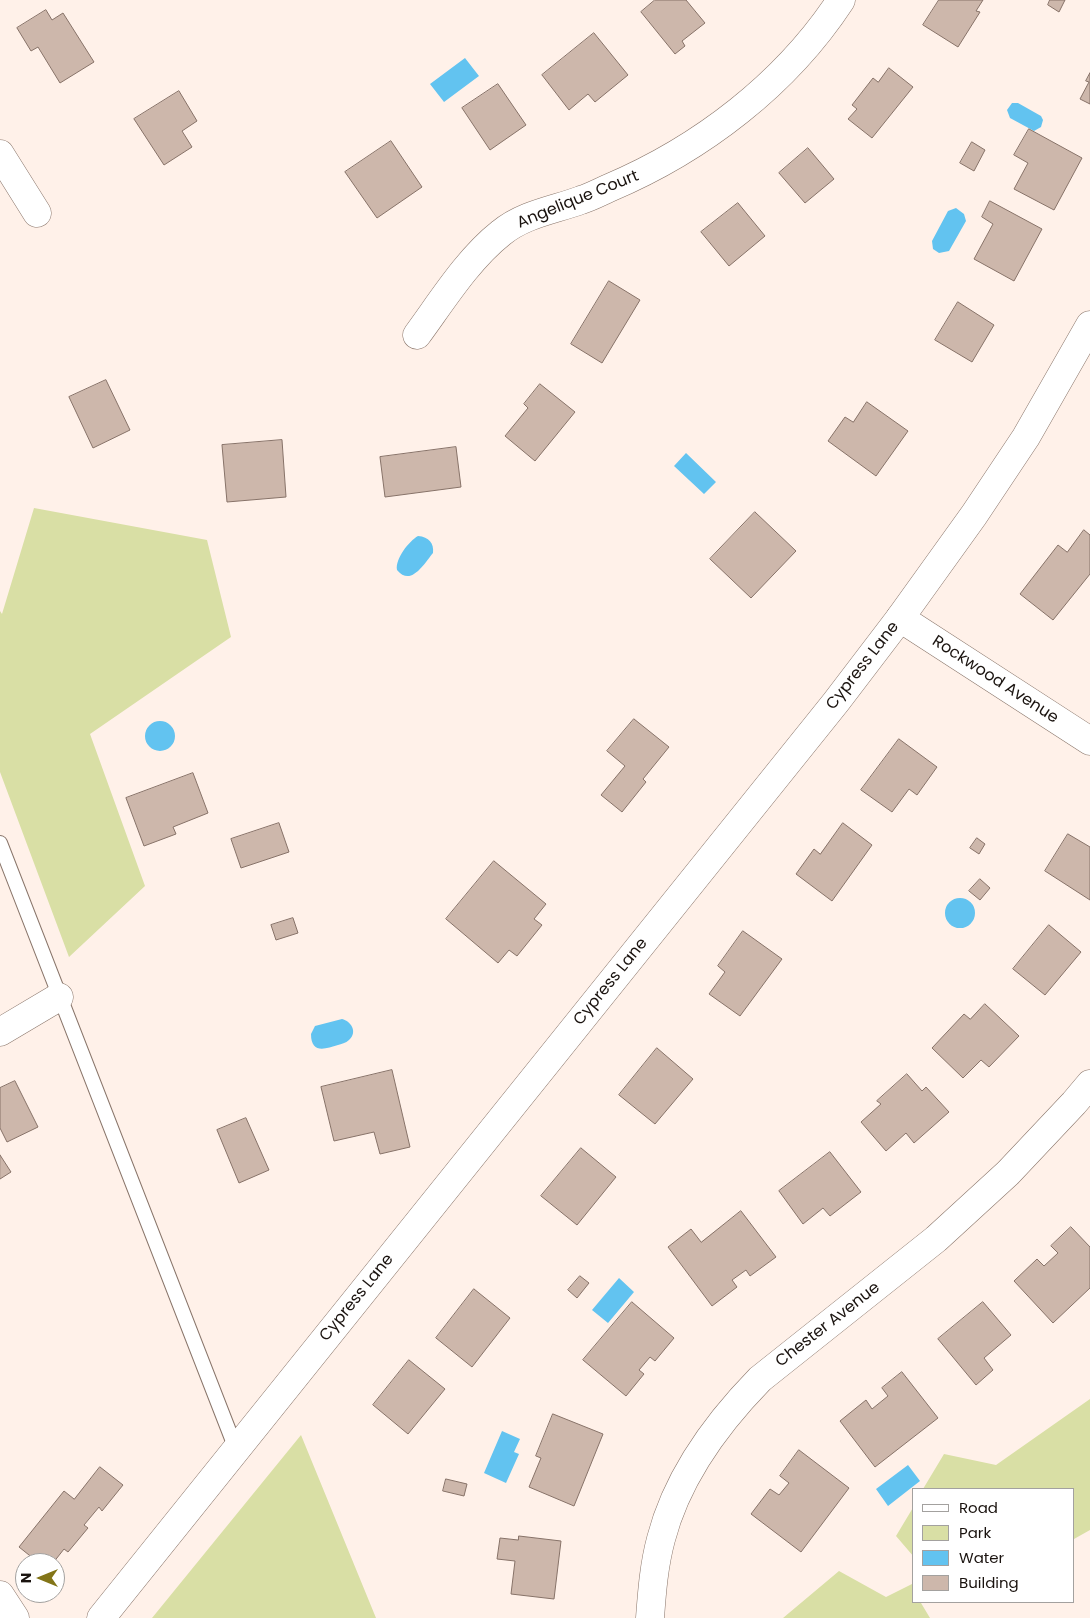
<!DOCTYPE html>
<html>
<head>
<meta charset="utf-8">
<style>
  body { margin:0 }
  #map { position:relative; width:1090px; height:1618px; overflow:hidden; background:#fff1e9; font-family:Poppins,sans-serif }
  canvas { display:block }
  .legend { position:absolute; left:912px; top:1488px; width:162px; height:115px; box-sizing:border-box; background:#fff; border:1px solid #a3a19f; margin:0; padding:6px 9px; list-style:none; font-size:15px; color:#1a130f }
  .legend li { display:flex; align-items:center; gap:10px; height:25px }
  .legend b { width:25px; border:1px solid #a3a19f }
  .north { position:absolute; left:15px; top:1553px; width:50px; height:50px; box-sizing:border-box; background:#fff; border:1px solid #a3a19f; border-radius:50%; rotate:270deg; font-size:14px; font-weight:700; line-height:20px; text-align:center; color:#1a130f }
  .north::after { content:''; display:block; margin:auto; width:18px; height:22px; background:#837518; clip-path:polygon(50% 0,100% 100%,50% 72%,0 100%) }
</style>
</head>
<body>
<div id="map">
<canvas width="1090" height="1618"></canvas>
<ul class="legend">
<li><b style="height:6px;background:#fff"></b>Road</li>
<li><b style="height:14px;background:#d9dfa5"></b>Park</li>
<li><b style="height:14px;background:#62c3f0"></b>Water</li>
<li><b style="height:14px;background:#cdb7ab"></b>Building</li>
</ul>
<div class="north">N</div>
</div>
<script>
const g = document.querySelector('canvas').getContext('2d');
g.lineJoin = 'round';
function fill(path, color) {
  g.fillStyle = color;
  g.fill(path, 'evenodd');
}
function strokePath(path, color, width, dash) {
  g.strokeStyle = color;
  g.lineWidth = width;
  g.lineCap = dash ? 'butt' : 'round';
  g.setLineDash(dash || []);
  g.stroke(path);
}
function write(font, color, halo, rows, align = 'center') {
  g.font = font + ' Poppins,sans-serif';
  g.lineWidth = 4.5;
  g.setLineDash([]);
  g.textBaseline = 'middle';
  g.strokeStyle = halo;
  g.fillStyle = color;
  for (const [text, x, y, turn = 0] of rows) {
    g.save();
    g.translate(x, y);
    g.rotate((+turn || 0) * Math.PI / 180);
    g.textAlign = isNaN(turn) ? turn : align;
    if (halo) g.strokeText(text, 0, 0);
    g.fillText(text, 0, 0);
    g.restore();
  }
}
const green = new Path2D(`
  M34,508L207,540L231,637L90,734L145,886L69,957L0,772V611L2,614Z
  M1090,1399V1530L1074,1539V1489H923L944,1454L996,1465Z
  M301,1435L376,1618H152Z
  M914,1506V1557L896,1536Z
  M839,1571L886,1597L914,1583V1602H922L921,1603L930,1618H783Z`);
const water = new Path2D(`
  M465,58L479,76L444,102L430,84Z
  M1012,103H1018L1041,116L1043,120L1041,127L1034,131L1010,118L1007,110Z
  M956,208L964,214L966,221L949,251L939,253L933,249L932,241L948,211Z
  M686,453L716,482L704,494L674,466Z
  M418,536C429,537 434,543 433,553C424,564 411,587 397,570C395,559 409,541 418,536Z
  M145 736a15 15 0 1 1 30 0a15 15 0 1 1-30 0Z
  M945 913a15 15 0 1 1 30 0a15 15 0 1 1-30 0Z
  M342,1019C351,1021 358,1032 349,1040C346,1043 341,1044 338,1045C325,1049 311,1054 311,1034L315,1026Z
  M619,1278L634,1292L608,1323L592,1310Z
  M502,1431L520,1439L514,1452L519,1454L506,1483L484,1473Z
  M908,1465L920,1481L888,1506L876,1489Z`);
const building = new Path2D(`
  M655,0H686L705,23L682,41L685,46L675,54L641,12Z
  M939,0H983L976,11L980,12L958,47L923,25Z
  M1050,0H1065L1059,12L1048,5Z
  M46,10L52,20L63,13L94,62L60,83L38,47L31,51L17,28Z
  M594,33L628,75L595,102L588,94L569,110L542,75Z
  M889,68L913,87L872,138L848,119L857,109L852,105L873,78L878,82Z
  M1090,73V104L1080,99L1089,82L1086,81Z
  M498,84L526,125L490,150L462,108Z
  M179,91L197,121L182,131L192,147L164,165L134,119Z
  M1029,129L1082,158L1054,210L1014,189L1028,163L1014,155Z
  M391,141L422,187L377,218L345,172Z
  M972,142L985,150L974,171L960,163Z
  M808,148L834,179L805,203L779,173Z
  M990,201L1042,229L1014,281L974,259L993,224L982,217Z
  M738,203L765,236L729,266L701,232Z
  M609,281L640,300L602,363L571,344Z
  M958,302L994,325L972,362L935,340Z
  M106,380L130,430L93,448L69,397Z
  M540,384L575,412L535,461L505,436L528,408L524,404Z
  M867,402L908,431L876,476L828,441L845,417L853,422Z
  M282,440L286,497L227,502L222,445Z
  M456,447L461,487L385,497L380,457Z
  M755,512L796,551L751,598L710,559Z
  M1084,530L1090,535V574L1053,620L1020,594L1058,545L1067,552Z
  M634,719L669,747L643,779L646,782L622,812L601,795L625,766L607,751Z
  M899,739L937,767L917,795L909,789L892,812L861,790Z
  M193,773L208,813L173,827L176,834L144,846L126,798Z
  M279,823L289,852L241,868L231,839Z
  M843,823L872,845L832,901L796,874L814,849L820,854Z
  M1068,834L1090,847V900L1045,871Z
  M977,838L985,844L979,854L970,848Z
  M494,861L546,904L534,919L542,925L517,956L509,950L498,963L446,919Z
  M980,879L990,888L980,900L969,891Z
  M293,918L298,933L276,940L271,925Z
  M1049,925L1081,952L1045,995L1013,969Z
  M743,931L782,959L740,1016L709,994L725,972L718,966Z
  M985,1004L1019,1036L989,1067L981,1060L963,1078L932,1048L964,1014L970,1019Z
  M657,1048L693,1079L655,1124L619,1095Z
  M392,1070L410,1147L380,1154L374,1132L334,1141L321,1087Z
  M907,1074L922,1091L926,1087L949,1112L914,1143L906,1133L886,1151L861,1122L881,1104L877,1101Z
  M15,1081L38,1127L7,1142L0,1128V1088Z
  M246,1118L269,1170L239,1183L217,1130Z
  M581,1148L616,1177L577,1225L541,1196Z
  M830,1152L861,1192L830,1216L823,1208L803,1224L779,1191Z
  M0,1155L11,1172L0,1179Z
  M741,1211L776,1257L750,1276L746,1270L732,1280L737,1287L712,1306L668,1247L691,1229L701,1242Z
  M1071,1227L1090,1247V1288L1053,1323L1014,1281L1037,1259L1044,1266L1058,1253L1051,1246Z
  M580,1276L589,1283L577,1298L568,1290Z
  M474,1289L510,1318L472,1367L436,1338Z
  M632,1302L674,1338L655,1361L650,1357L639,1370L644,1374L626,1396L583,1360Z
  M983,1302L1011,1335L984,1358L993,1370L976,1385L938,1339Z
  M409,1360L445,1389L408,1434L373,1405Z
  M902,1372L938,1418L875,1467L840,1421L866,1400L872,1409L888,1396L882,1388Z
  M553,1414L603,1434L574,1506L529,1487L541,1458L536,1456Z
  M799,1450L849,1488L801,1552L751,1514L770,1489L779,1495L789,1483L780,1476Z
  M100,1467L123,1485L102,1511L99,1507L84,1525L88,1528L68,1552L64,1549L53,1563H39L19,1547L64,1491L74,1499Z
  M446,1479L467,1484L464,1496L443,1491Z
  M519,1536L561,1541L554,1599L511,1594L515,1561L497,1559L500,1538L518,1540Z`);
const lane = new Path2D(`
  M0,843L236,1449`);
const street = new Path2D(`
  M0,154L37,213
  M417,335C442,301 468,259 501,233C524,214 554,210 581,200C591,197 600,192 609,188C701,149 786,84 841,0
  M900,618L1090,741
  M0,1032L59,997
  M0,1595L15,1618
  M650,1618C652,1591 654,1565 661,1539C677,1477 716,1424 760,1379L936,1239L1008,1173L1074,1103L1090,1084`);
const secondary = new Path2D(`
  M101,1618L836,702L900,618L974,515L1026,437L1090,325`);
const streetNames = [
  ["Angelique Court",578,200,-22],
  ["Cypress Lane",863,666,-52],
  ["Rockwood Avenue",995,680,33],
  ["Cypress Lane",611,982,-51],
  ["Cypress Lane",357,1298,-51],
  ["Chester Avenue",828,1325,-38]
];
fill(green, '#d9dfa5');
fill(water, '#62c3f0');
fill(building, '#cdb7ab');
strokePath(building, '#877268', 1);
strokePath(lane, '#89756a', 16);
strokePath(street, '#89756a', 29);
strokePath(secondary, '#89756a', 29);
strokePath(lane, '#fff', 14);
strokePath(street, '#fff', 28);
strokePath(secondary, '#fff', 28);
write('16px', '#1a130f', '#fff', streetNames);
</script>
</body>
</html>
